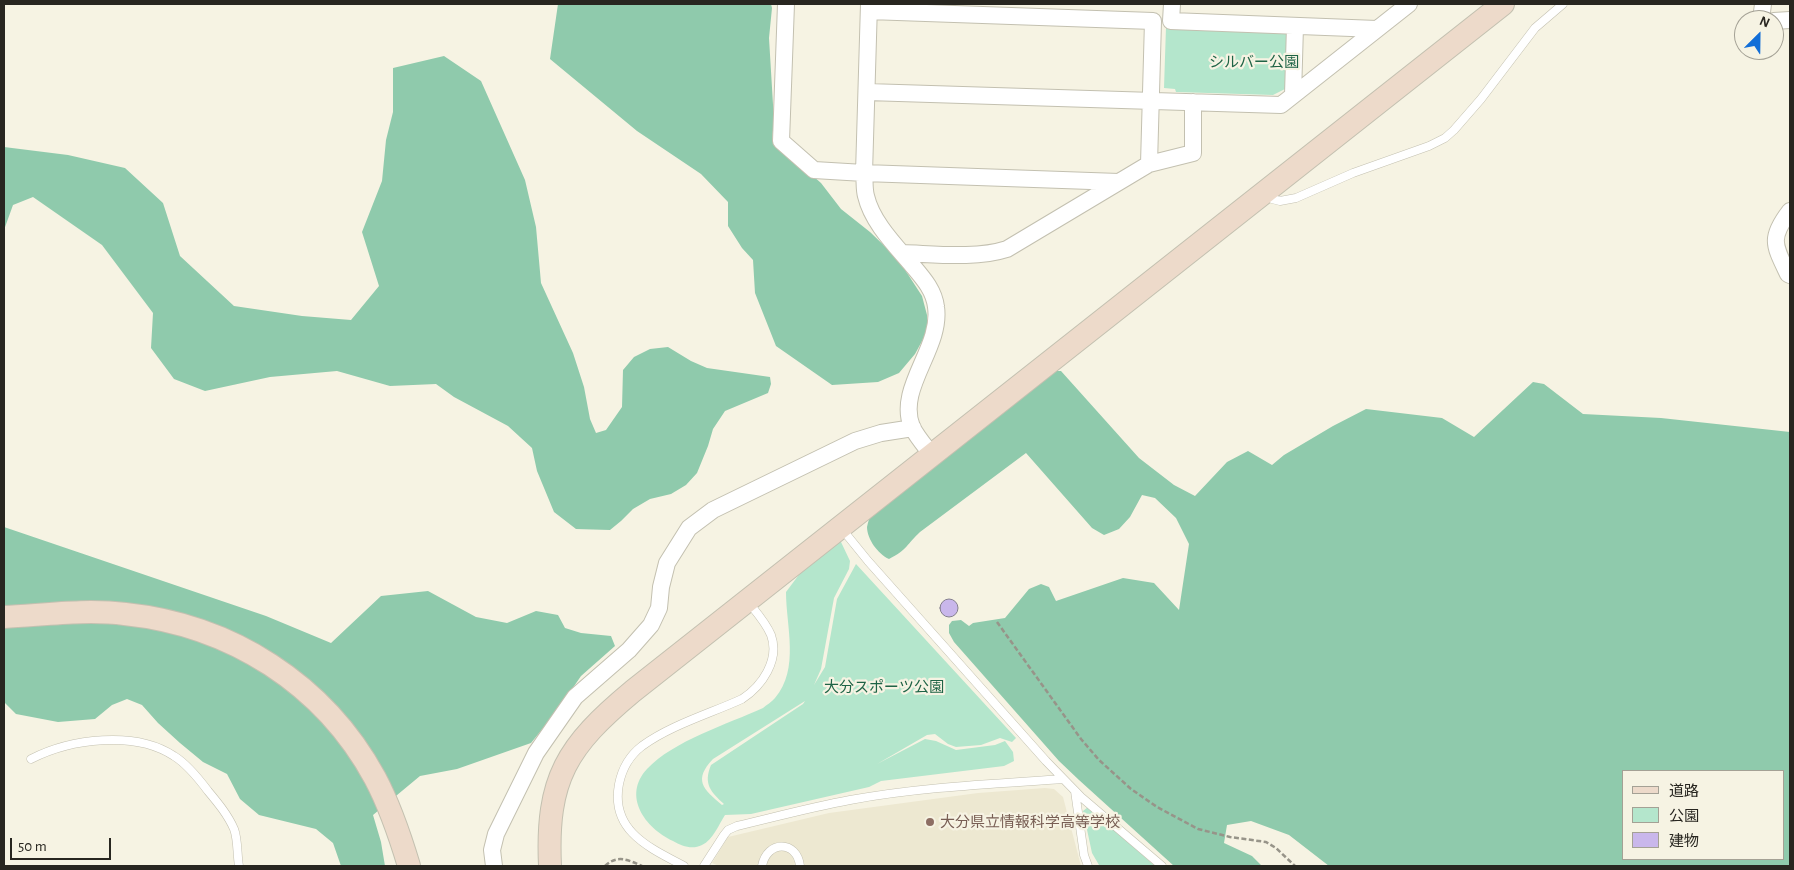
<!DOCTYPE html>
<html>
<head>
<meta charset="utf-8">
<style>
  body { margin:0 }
  #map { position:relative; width:1794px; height:870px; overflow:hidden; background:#f6f3e3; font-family:"Alegreya Sans","Noto Sans JP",sans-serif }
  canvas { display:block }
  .frame { position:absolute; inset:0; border:5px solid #282620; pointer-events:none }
  .legend { position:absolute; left:1622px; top:770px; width:162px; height:90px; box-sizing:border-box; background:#f6f3e3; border:1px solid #a4a195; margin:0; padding:6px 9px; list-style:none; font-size:15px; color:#282620 }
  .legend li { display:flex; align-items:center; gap:10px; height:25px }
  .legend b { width:25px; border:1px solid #a4a195 }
  .north { position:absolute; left:1734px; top:10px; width:50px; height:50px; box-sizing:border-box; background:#f6f3e3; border:1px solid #a4a195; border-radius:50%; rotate:23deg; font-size:14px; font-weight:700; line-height:20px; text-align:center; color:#282620 }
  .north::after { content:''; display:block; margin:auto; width:18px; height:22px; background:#126ed7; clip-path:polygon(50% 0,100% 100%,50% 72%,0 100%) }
  .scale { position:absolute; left:10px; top:838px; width:101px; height:22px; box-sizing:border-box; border:2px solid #282620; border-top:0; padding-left:6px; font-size:15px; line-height:18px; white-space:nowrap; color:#282620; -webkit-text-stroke:4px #f6f3e3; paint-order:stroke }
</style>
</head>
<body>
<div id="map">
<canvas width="1794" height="870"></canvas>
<div class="frame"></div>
<ul class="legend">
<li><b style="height:6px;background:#eddaca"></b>道路</li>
<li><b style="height:14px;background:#b4e6cc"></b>公園</li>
<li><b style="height:14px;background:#c9b7eb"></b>建物</li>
</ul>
<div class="north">N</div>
<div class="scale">50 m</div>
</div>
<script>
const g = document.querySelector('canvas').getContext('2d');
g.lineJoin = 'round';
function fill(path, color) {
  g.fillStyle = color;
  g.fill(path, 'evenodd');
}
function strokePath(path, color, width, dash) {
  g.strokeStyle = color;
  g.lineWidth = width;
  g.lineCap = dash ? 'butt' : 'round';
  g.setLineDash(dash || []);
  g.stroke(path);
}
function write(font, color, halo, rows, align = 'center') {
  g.font = font + ' "Alegreya Sans","Noto Sans JP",sans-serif';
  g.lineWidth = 4.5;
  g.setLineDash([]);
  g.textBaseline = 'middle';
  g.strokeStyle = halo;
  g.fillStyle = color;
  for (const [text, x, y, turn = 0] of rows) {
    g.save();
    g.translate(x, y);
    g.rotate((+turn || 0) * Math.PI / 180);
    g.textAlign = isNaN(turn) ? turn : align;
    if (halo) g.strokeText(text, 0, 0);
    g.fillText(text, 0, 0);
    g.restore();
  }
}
const built = new Path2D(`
  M1045,788L1054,789L1063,797L1081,866H719L712,863L728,837L829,813L978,793Z`);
const green = new Path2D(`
  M1166,27L1290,31L1289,87L1273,95L1176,92L1175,89L1164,88Z
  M834,541L841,542L850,561L849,569L834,598L821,669L814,685L825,667L837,599L856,564L1016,738L1012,742L1000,738L981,745L956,747L948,744L935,734L927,735L877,764L925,739L936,741L956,750L995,745L1005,741L1013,752L1014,761L1004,766L881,781L869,787L751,814L725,815C719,824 713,840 702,845C692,850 682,846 673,841C645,828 622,796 647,769C673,741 728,724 763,708C766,705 772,702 775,698C800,669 786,626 786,592L804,568ZM805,701L803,704L711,765C703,784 711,792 724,804L722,805C703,789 693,780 713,759Z
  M1088,807L1155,866H1101L1099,865L1092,853L1083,811Z`);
const forest = new Path2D(`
  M558,4H771L772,8L769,38L774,121L772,140L821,183L841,209L870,232L898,259L922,296L927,315V332L915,354L899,373L878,382L832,385L776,346L755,293L753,260L742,248L728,226V202L701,174L637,131L550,59Z
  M444,56L481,81L525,180L536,227L541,283L573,353L584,387L590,419L596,433L606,430L622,407L623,370L634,357L650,349L668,347L691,361L707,368L770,377L771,384L768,393L725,411L713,429L708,446L697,473L686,485L671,494L650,499L633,509L621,521L610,530L576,529L554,512L537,471L532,448L508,426L454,397L436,384L390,386L337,371L270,377L205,391L174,379L151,348L153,313L102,245L33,197L13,205L4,230V147L68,155L125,168L163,203L180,256L234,306L302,316L351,320L379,286L362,232L382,181L386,140L393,112V68Z
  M1048,371H1061L1139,458L1174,485L1195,496L1227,462L1248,451L1272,465L1284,455L1333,426L1366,409L1442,418L1474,437L1533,382L1544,384L1583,414L1661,418L1790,432V866H1329L1289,835L1251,821L1227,825L1224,843L1252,856L1262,866H1174L1079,780L1059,761L954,642L949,633V625L952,621L961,620L969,626L973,623L1005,618L1029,589L1041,584L1049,587L1056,601L1123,578L1154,583L1179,610L1189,544L1176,518L1155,498L1142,495L1130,517L1119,529L1104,535L1092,528L1026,453L920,532C907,544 907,550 889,559C878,554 867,539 867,527C868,522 870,516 872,511ZM1623,771H1783V859H1623Z
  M4,527L266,616L331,643L381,596L428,591L476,617L507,623L536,611L558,615L565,628L581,633L611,636L615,646L581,676L557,711L531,743L457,769L420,776L373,815L381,842L385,866H341L333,843L316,829L259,815L240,799L227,774L203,762L180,743L158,723L142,705L127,699L112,705L95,719L58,722L16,714L4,702Z`);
const building = new Path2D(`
  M940 608a9 9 0 1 1 18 0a9 9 0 1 1-18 0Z`);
const path = new Path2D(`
  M997,622L1081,739L1099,760L1131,789L1157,807L1198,829L1230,837L1266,842L1276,848L1295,866
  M605,866C618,854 628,860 642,866`);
const lane = new Path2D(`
  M1267,193L1272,199L1280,201L1296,198L1353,173L1429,146L1445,138L1454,130L1481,99L1535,28L1563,4
  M842,529L868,561L1046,761L1081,797L1162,866
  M31,759C70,739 135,730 174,756C187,764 199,779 208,791C218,803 228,815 234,829C238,839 237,855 239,866
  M1075,791L1084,855L1088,866
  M684,866C650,848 610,831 619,784C622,769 629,756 642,746C671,725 709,714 742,699C762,686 780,660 771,635C766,623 757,613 749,603
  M704,866L724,835L728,830L737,826C775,817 812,807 850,800C920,787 992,784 1063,779
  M762,866C767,840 797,840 800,866`);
const street = new Path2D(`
  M786,4L781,141L814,170L864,173L1119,182
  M869,4L864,173C865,181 864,189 866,196C872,222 895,245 912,265C923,278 934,290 936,307C942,348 896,388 912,427C917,437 925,446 932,455
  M1172,4L1171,21L1377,29
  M869,11L1153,21L1149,164
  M1761,20L1763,4
  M1774,21L1790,20
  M867,92L1281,105L1409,4
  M1293,95L1295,26
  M1790,211C1769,238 1774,245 1788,274L1790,275
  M902,253C935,254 976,259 1007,249L1149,164L1193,153V102
  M494,866L492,850L496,834L536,753L575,697L629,650L651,625L659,608L661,587L667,563L689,528L713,510L855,441L881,433L913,428`);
const secondary = new Path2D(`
  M4,617C44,615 85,609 125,614C231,625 324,684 375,778C390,806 400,836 409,866
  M550,866C546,778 567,746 633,691L1503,4`);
const markers = [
  [930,822,5,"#8d6e63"]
];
const parkNames = [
  ["シルバー公園",1254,62],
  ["大分スポーツ公園",884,687]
];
const educationNames = [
  ["大分県立情報科学高等学校",940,822]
];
fill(built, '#ede8d1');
fill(green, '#b4e6cc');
fill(forest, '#8fcaac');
fill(building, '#c9b7eb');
strokePath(building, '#847f8d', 1);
strokePath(lane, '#c3c0b0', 9);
strokePath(street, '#c3c0b0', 18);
strokePath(secondary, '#c3c0b0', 24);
strokePath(path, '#979489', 2.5, [5, 2.5]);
strokePath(lane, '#fff', 8);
strokePath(street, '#fff', 16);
strokePath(secondary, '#eddaca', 22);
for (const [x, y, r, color] of markers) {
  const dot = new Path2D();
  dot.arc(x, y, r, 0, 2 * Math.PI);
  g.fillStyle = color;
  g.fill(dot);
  strokePath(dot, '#f6f3e3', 2);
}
write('15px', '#1f6446', '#f6f3e3', parkNames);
write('15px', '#785e54', '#f6f3e3', educationNames, 'left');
</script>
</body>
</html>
